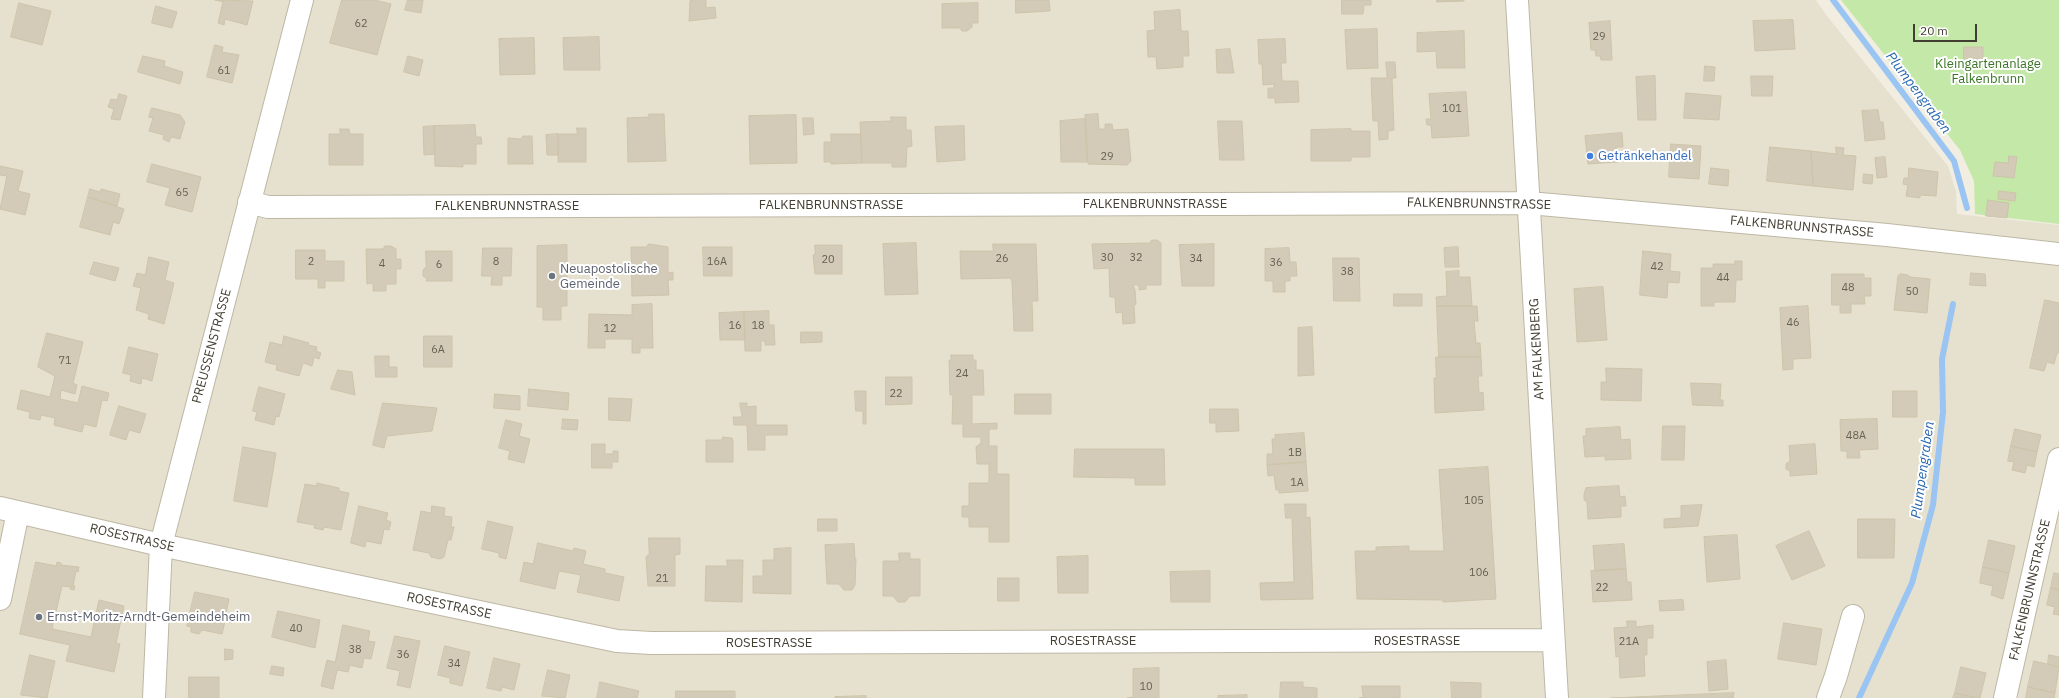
<!DOCTYPE html>
<html>
<head>
<meta charset="utf-8">
<style>
  body { margin:0 }
  #map { position:relative; width:2059px; height:698px; overflow:hidden; background:#f1eee1; font-family:"IBM Plex Sans",sans-serif }
  canvas { display:block }
  .scale { position:absolute; left:1913px; top:24px; width:64px; height:18px; box-sizing:border-box; border:2px solid #433e32; border-top:0; padding-left:5px; font-size:12px; line-height:14px; white-space:nowrap; color:#433e32; -webkit-text-stroke:3px #fff; paint-order:stroke }
</style>
</head>
<body>
<div id="map">
<canvas width="2059" height="698"></canvas>
<div class="scale">20 m</div>
</div>
<script>
const g = document.querySelector('canvas').getContext('2d');
g.lineJoin = 'round';
function fill(path, color) {
  g.fillStyle = color;
  g.fill(path, 'evenodd');
}
function strokePath(path, color, width, dash) {
  g.strokeStyle = color;
  g.lineWidth = width;
  g.lineCap = dash ? 'butt' : 'round';
  g.setLineDash(dash || []);
  g.stroke(path);
}
function write(font, color, halo, rows, align = 'center') {
  g.font = font + ' "IBM Plex Sans",sans-serif';
  g.lineWidth = 4;
  g.setLineDash([]);
  g.textBaseline = 'middle';
  g.strokeStyle = halo;
  g.fillStyle = color;
  for (const [text, x, y, turn = 0] of rows) {
    g.save();
    g.translate(x, y);
    g.rotate((+turn || 0) * Math.PI / 180);
    g.textAlign = isNaN(turn) ? turn : align;
    if (halo) g.strokeText(text, 0, 0);
    g.fillText(text, 0, 0);
    g.restore();
  }
}
const residential = new Path2D(`
  M0,0H1816L1827,16L1948,166L1956,191L1957,214L2059,225V698H0Z`);
const green = new Path2D(`
  M1841,0H2059V224L1975,214L1974,181L1960,150Z`);
const stream = new Path2D(`
  M1833,0L1954,161L1967,208
  M1859,698L1912,583L1933,505L1943,412L1942,359L1953,304`);
const building = new Path2D(`
  M215,0L253,1L247,25L225,19L224,25L218,23L223,2Z
  M342,0H375L391,4L377,55L330,43Z
  M408,0H423L421,13L405,10Z
  M706,0V8L715,7L716,18L689,21L690,1Z
  M1016,0H1049L1050,11L1016,13Z
  M1342,0H1371V5H1364L1363,14H1342Z
  M1437,0H1464V1L1437,2Z
  M19,3L51,11L42,45L11,37Z
  M978,3V23H972V27L967,31H962L960,28H942V4Z
  M156,6L177,12L172,28L152,23Z
  M1180,10L1181,31H1188L1189,56H1183V67L1157,69L1156,57H1148L1147,31L1155,30L1154,12Z
  M1793,20L1795,49L1755,51L1753,21Z
  M1610,21L1612,60H1601L1600,56H1596L1595,50H1591L1589,23Z
  M1377,29L1378,68L1347,69L1345,30Z
  M1464,31L1465,68H1437L1436,51L1417,52V33Z
  M599,37L600,70H564L563,38Z
  M534,38L535,74L500,75L499,39Z
  M1285,39L1286,63H1281L1282,81H1298L1299,102L1275,103V98H1268V88H1274V84L1263,85L1262,64H1259L1258,40Z
  M215,45L223,47L222,52L239,55L232,83L207,77Z
  M1964,47H1983V59H1964Z
  M1230,49L1234,73H1217L1216,50Z
  M143,56L165,61L164,66L183,72L180,84L138,72Z
  M408,56L423,60L419,76L404,72Z
  M1386,62H1395L1396,78H1392L1394,130L1388,131V139L1379,140L1378,121H1373L1371,78H1387Z
  M1705,66L1715,67L1714,81H1704Z
  M1655,76L1656,120H1638L1636,77Z
  M1751,76H1773L1772,96H1752Z
  M1466,92L1469,136L1432,138L1431,125H1427L1426,119H1431L1429,94Z
  M1686,93L1721,96L1719,120L1684,118Z
  M119,94L127,96L120,120L111,119L114,109L108,107L111,99L117,100Z
  M152,108L180,115L185,122L180,139L171,137L169,142L163,139L164,135L149,131L153,118L149,117Z
  M1878,110L1880,122H1883L1885,139L1865,141L1862,111Z
  M649,114H664L666,161L628,162L627,118L649,117Z
  M1098,114L1099,129H1105V124H1112L1113,130L1128,129L1131,161L1127,165L1088,164L1085,115Z
  M796,115L797,163L750,164L749,116Z
  M891,117H906V130H911L912,146L907,147L906,167H892V163H862L860,122L891,121Z
  M803,118H813L814,134L804,135Z
  M1085,119L1087,162H1061L1060,121Z
  M1218,121H1242L1244,160H1220Z
  M475,125L476,137H481L482,144H476V164H463V167L435,166L434,126Z
  M434,126L435,154L424,155L423,127Z
  M964,126L965,160L937,162L935,127Z
  M577,128H586V162H558V134H577Z
  M340,129H349L350,134H363V165H329V134H340Z
  M1351,129V131H1370V157H1351V161H1311V130Z
  M1622,133L1623,147H1616L1618,162L1588,164L1585,136Z
  M558,134V155H547L546,135Z
  M831,134H860L862,163L831,164V162H824V142H831Z
  M523,136H532L533,164H508V138L521,139Z
  M1671,144L1701,146L1699,179L1669,177Z
  M1770,147L1811,151L1813,186L1767,181Z
  M1836,147L1844,148L1843,155L1856,156L1853,190L1813,186L1811,151L1836,154Z
  M2009,156L2017,157L2014,178L1993,176L1995,162L2008,163Z
  M1885,157L1887,177L1877,178L1875,158Z
  M152,164L201,177L192,212L165,205L170,188L147,182Z
  M0,166L23,171L18,191L30,194L25,215L0,209L7,176L0,175Z
  M1711,168L1729,170L1728,186L1709,184Z
  M1909,168L1938,172L1936,196L1920,195V198L1906,196L1908,185L1903,184L1904,178H1908Z
  M1864,174L1873,175L1872,184L1863,183Z
  M90,189L100,192L101,189L120,194L117,206L88,197Z
  M1999,191L2016,193L2015,201L1998,199Z
  M88,197L124,209L119,224L113,222L110,235L80,227Z
  M1988,200L2009,203L2007,218L1986,216Z
  M1152,240H1157L1161,243V285H1146V289L1139,290V285H1133L1135,290L1136,304L1134,305L1135,323L1123,324L1122,312L1116,313L1115,297H1110L1109,268L1094,269L1092,244L1150,243Z
  M916,243L918,294L885,295L883,244Z
  M649,244L668,247V273L673,272V280H668L669,295L632,296L631,247H646Z
  M993,244H1036L1038,301H1032L1033,331H1014L1012,281L1010,278L961,279L960,251H993Z
  M1214,244V286H1182L1179,245Z
  M567,245V306H561V320H543V307H537V246Z
  M815,245H842V274H815L813,255L815,254Z
  M385,246H391L396,249V259H401V269H396V284H386V291H373V283L367,284L366,249H383Z
  M703,247H732V276H704Z
  M1458,247L1459,267H1445L1444,248Z
  M483,248H512L511,276H502V285H491L492,276H482Z
  M1289,248L1290,262H1296L1297,276H1290V281H1285V292H1273V281H1265V249Z
  M296,250H325V261H344V281H325V288H318V279H296Z
  M426,251H452V281H426L427,278L423,276V270L426,267Z
  M1643,251L1671,254L1670,271L1680,272L1679,283L1668,282L1667,298L1640,295Z
  M149,257L169,262L165,280L174,283L164,324L148,319L149,314L136,310L141,288L133,286L137,273L145,275Z
  M1333,258H1359L1360,301H1334Z
  M1735,261H1742V280H1736L1735,302H1714V306H1701V268H1713V264H1735Z
  M94,262L119,268L115,281L90,274Z
  M1459,271V277H1470L1472,306H1437L1436,297L1447,296L1446,272Z
  M1971,273L1985,274L1986,286L1970,285Z
  M1832,274H1864V278H1871V296H1864L1865,304H1851V313H1840V305H1832Z
  M1901,274L1908,275L1910,277L1930,279L1927,313L1894,310L1898,276Z
  M1603,287L1607,340L1577,342L1574,289Z
  M1394,294H1422V306H1394Z
  M2045,300L2059,303V353H2057L2054,364L2047,362L2044,371L2030,368Z
  M652,304L653,348H640V353H632V339H605V348H588L589,314L632,315V305Z
  M1437,306H1477L1478,321H1474L1476,343H1480L1481,357H1439Z
  M1808,306L1811,358L1793,359V369L1783,370L1780,308Z
  M769,311V325H774L775,345H765V341H761V351H745L744,312Z
  M744,312L745,340H720L719,313Z
  M1312,327L1314,375L1298,376V328Z
  M801,332H822V342L801,343Z
  M47,333L83,342L73,383L77,385L75,394L61,390L60,399L78,403L82,386L109,393L107,401L102,400L96,427L84,424L82,432L54,425L55,418L41,415L40,420L29,418L30,412L17,409L21,390L50,397L55,376L38,367Z
  M284,336L309,343L308,345L317,347L316,351L321,353L319,359L314,357L312,366L303,363L299,376L276,370L277,365L265,362L270,342L282,345Z
  M424,336H452V367H424Z
  M129,347L158,354L152,381L142,378L141,384L130,381L131,375L123,373Z
  M951,355H973V360H976V370H983L984,395H972V424L997,423V429H989V446H997V474H1009V542H989V527H969V517H962V506H969V483H989V464H977L976,447L981,443V437H963V424H952L953,395H950L949,360H951Z
  M375,356H389V367H397V377H376Z
  M1436,357H1481L1482,376H1478L1479,393L1483,392L1484,410L1435,413L1434,378H1436Z
  M1606,368L1642,369L1641,401L1601,400V382H1606Z
  M338,370L352,372L355,395L331,389Z
  M886,377H912V404L886,405Z
  M1691,383L1721,384L1720,400H1723V406L1693,405Z
  M259,387L285,394L279,417L276,416L274,425L255,420L257,412L253,411Z
  M529,389L569,393L568,410L528,406Z
  M855,391H866V424H863V411H856Z
  M1893,391H1917V417H1893Z
  M495,394L520,396V410L494,408Z
  M1015,394H1051V414H1015Z
  M609,398L632,399L630,421L609,420Z
  M383,403L437,408L432,431L387,436L384,448L373,445Z
  M740,403H747V407L756,406V425H787V435H765V450H748L747,425H734L733,417H742Z
  M119,406L146,414L140,433L129,430L126,440L110,435Z
  M1210,409H1238L1239,431L1216,432V423H1210Z
  M563,419L578,420L577,430L562,429Z
  M1877,419L1878,449L1859,450L1860,458H1847V451H1841L1840,420Z
  M506,420L522,424L519,436L530,439L524,463L508,459L510,451L499,448Z
  M1663,426H1685L1684,460H1662Z
  M1620,427L1621,440L1630,439L1631,459L1605,460V456L1585,457L1583,436H1586V429Z
  M2015,429L2041,435L2037,452L2011,446Z
  M1304,433L1306,462L1267,465V454H1273L1272,439H1275V435Z
  M723,437L732,438L733,441V462H706V440H722Z
  M592,444H605V454H613V451H618V462H612V468H592Z
  M1815,444L1817,474L1790,476V471L1786,469V464L1790,461L1789,446Z
  M2011,446L2037,452L2034,467L2027,465L2025,473L2012,470L2014,462L2008,461Z
  M243,447L276,453L267,507L234,501Z
  M1075,449H1164L1165,485H1135V478L1074,477Z
  M1306,462L1308,491L1279,493V490H1276L1274,475L1268,476L1267,465Z
  M1488,467L1496,599L1443,602V600L1357,599L1355,551H1376V547L1409,546V551H1444L1439,470Z
  M317,483L339,488V491L349,493L341,530L324,527L323,530L314,528L315,525L297,522L305,484L317,486Z
  M1619,486L1620,497L1625,496L1626,506H1621V517L1588,519L1587,502L1584,500V494L1586,488Z
  M1285,504H1306V518L1310,517L1313,599L1261,600L1260,583L1294,582L1292,518H1286Z
  M1702,505L1698,526L1664,528V519L1681,518V506Z
  M359,506L388,513L386,520L391,522L389,530L384,529L381,544L366,541L365,547L351,543Z
  M432,506L445,508L444,516L452,517L451,527H454L451,540H448L444,557L440,559L431,557L429,553L413,550L421,511L431,513Z
  M818,519H837V531H818Z
  M1858,519H1895L1894,558H1858Z
  M488,521L513,527L506,559L499,557V553L482,549Z
  M1809,531L1825,566L1792,580L1776,546Z
  M1737,535L1740,579L1707,582L1704,537Z
  M649,538H680V554L675,555V586H648L646,557L649,554Z
  M1989,540L2015,546L2009,573L1983,567Z
  M538,543L573,551L574,548L586,551L583,564L605,569V573L624,577L619,601L577,592L581,575L559,571L555,589L520,581L524,562L533,564Z
  M854,544L855,559H856L855,585L852,590H844L839,584H827L825,545Z
  M1624,544L1626,569L1595,571L1593,546Z
  M791,548V594L753,593V576H763V560H774V549Z
  M899,553H910V559H920V596H910L905,602H898L893,596H883V561H899Z
  M1088,556V593H1058L1057,557Z
  M727,560H743L742,602L705,601L706,566H727Z
  M36,562L56,566L57,562L61,563V565L79,567L78,572L76,571L73,586H75L74,590L70,589L71,587L62,586L52,629L91,637L99,600L124,606L116,643L120,644L114,672L66,661L70,645L20,634Z
  M1983,567L2009,573L2003,599L1991,595L1993,586L1980,583Z
  M1626,569L1627,582H1631L1632,600L1593,602L1591,571Z
  M1210,571V602H1171L1170,572Z
  M2054,573L2059,574V590L2051,588Z
  M998,578H1019V601H998Z
  M2051,588L2059,590V615L2053,614L2055,607L2047,605Z
  M195,592L229,599L226,613L233,615L232,623L225,621L222,634L202,630L199,634L191,632V627L187,626Z
  M1683,600L1684,610L1660,611L1659,601Z
  M278,611L320,620L315,648L272,637Z
  M1627,621H1636V627L1653,625V638H1647V655H1644L1645,676L1620,678L1619,656L1616,657L1614,628L1627,627Z
  M1784,623L1822,629L1816,665L1778,659Z
  M343,625L370,631L368,641L375,642L371,659L364,658L362,668L350,665L348,672L337,670L333,689L321,686L327,660L335,662Z
  M395,636L420,641L410,688L397,685L400,671L387,668Z
  M445,646L470,652L462,686L450,683V678L438,675Z
  M225,649L233,650V659L225,660Z
  M30,655L55,661L47,698L21,695Z
  M2049,655L2059,657V667L2048,664Z
  M494,658L520,664L514,690L502,687L501,691L487,688Z
  M1726,660L1728,689L1709,691L1707,662Z
  M2034,661L2059,667L2055,693L2028,687Z
  M272,666L284,668L283,676L270,674Z
  M1961,667L1986,673L1980,698L1955,693Z
  M1159,668V698H1127L1133,697V669Z
  M548,670L570,675L565,698L542,696Z
  M189,677H219V698H189Z
  M600,682L639,691L637,698H597Z
  M1281,682H1303V687L1317,688V698H1280Z
  M1451,682L1481,683V698H1452Z
  M1362,686H1400V698H1359L1363,697Z
  M2028,687L2055,693L2054,698H2026Z
  M676,691H735V698H676Z
  M1734,693L1733,698H1611Z
  M1955,693L1975,698H1953Z
  M1247,695V698H1218V696Z
  M866,696V698H835V697Z`);
const minor = new Path2D(`
  M1517,0L1557,698
  M249,202L268,207L1529,203L1887,235L2059,254
  M0,508L161,545L617,641L651,643L1553,640
  M0,599L18,512
  M154,698L161,545L302,0
  M1828,698L1836,676L1853,616
  M2005,698L2059,459`);
const markers = [
  [1590,156,4,"#3f7fe0"],
  [552,276,4,"#6b7280"],
  [39,617,4,"#6b7280"]
];
const numberNames = [
  ["62",361,24],
  ["29",1599,37],
  ["61",224,71],
  ["101",1452,109],
  ["29",1107,157],
  ["65",182,193],
  ["30",1107,258],
  ["32",1136,258],
  ["26",1002,259],
  ["34",1196,259],
  ["20",828,260],
  ["2",311,262],
  ["8",496,262],
  ["16A",717,262],
  ["36",1276,263],
  ["4",382,264],
  ["6",439,265],
  ["42",1657,267],
  ["38",1347,272],
  ["44",1723,278],
  ["48",1848,288],
  ["50",1912,292],
  ["46",1793,323],
  ["16",735,326],
  ["18",758,326],
  ["12",610,329],
  ["6A",438,350],
  ["71",65,361],
  ["24",962,374],
  ["22",896,394],
  ["48A",1856,436],
  ["1B",1295,453],
  ["1A",1297,483],
  ["105",1474,501],
  ["106",1479,573],
  ["21",662,579],
  ["22",1602,588],
  ["40",296,629],
  ["21A",1629,642],
  ["38",355,650],
  ["36",403,655],
  ["34",454,664],
  ["10",1146,687]
];
const parkNames = [
  ["Kleingartenanlage",1988,64],
  ["Falkenbrunn",1988,79]
];
const shopNames = [
  ["Getränkehandel",1598,156]
];
const streetNames = [
  ["FALKENBRUNNSTRASSE",1155,204],
  ["FALKENBRUNNSTRASSE",1479,204,1],
  ["FALKENBRUNNSTRASSE",831,205],
  ["FALKENBRUNNSTRASSE",507,206],
  ["FALKENBRUNNSTRASSE",1802,227,5],
  ["PREUSSENSTRASSE",212,346,-75],
  ["AM FALKENBERG",1537,349,-93],
  ["ROSESTRASSE",132,538,13],
  ["FALKENBRUNNSTRASSE",2030,590,-77],
  ["ROSESTRASSE",449,606,12],
  ["ROSESTRASSE",1093,641],
  ["ROSESTRASSE",1417,641],
  ["ROSESTRASSE",769,643]
];
const worshipNames = [
  ["Neuapostolische",560,269],
  ["Gemeinde",560,284],
  ["Ernst-Moritz-Arndt-Gemeindeheim",47,617]
];
const waterNames = [
  ["Plumpengraben",1918,93,53],
  ["Plumpengraben",1923,470,-82]
];
fill(residential, '#e6e1cf');
fill(green, '#c4e8a8');
strokePath(stream, '#9ac4f2', 6);
fill(building, '#d3cbb7');
strokePath(building, '#cec4aa', 1);
strokePath(minor, '#bdb7a4', 24);
strokePath(minor, '#fff', 22);
for (const [x, y, r, color] of markers) {
  const dot = new Path2D();
  dot.arc(x, y, r, 0, 2 * Math.PI);
  g.fillStyle = color;
  g.fill(dot);
  strokePath(dot, '#fff', 1.5);
}
write('11px', '#676153', null, numberNames);
write('13px', '#3a7525', '#fff', parkNames);
write('13px', '#366cbe', '#fff', shopNames, 'left');
write('13px', '#433e32', '#fff', streetNames);
write('13px', '#5b616d', '#fff', worshipNames, 'left');
write('italic 14px', '#2968b1', '#fff', waterNames);
</script>
</body>
</html>
